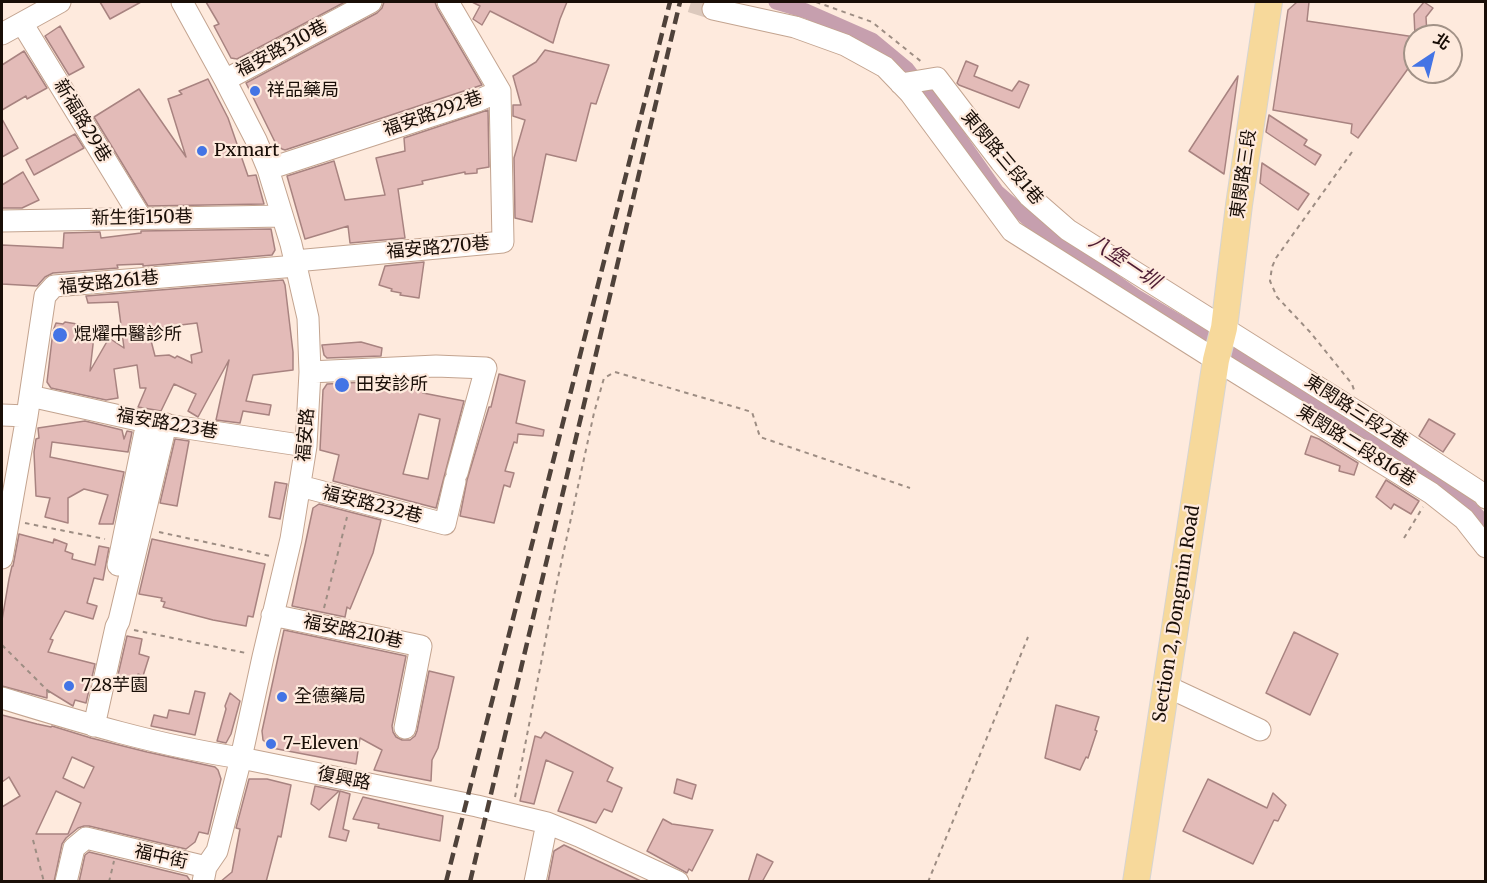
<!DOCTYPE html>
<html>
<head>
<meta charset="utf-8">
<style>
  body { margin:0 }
  #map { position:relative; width:1487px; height:883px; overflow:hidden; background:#feeadd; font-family:Merriweather,"Noto Sans TC",serif }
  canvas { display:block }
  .frame { position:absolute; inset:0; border:3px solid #190e07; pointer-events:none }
  .north { position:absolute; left:1403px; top:24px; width:60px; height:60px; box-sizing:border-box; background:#feeadd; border:2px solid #a29287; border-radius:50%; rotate:35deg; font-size:16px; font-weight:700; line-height:24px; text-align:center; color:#190e07 }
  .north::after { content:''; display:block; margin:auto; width:21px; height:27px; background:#4374e5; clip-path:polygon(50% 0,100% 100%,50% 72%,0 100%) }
</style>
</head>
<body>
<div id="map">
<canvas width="1487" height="883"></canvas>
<div class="frame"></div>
<div class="north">北</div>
</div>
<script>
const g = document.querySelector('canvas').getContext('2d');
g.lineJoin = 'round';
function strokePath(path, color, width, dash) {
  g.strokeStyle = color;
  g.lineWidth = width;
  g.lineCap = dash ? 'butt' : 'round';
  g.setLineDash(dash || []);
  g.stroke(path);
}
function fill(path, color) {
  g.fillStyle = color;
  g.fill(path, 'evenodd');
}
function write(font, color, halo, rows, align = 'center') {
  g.font = font + ' Merriweather,"Noto Sans TC",serif';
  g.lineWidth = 4.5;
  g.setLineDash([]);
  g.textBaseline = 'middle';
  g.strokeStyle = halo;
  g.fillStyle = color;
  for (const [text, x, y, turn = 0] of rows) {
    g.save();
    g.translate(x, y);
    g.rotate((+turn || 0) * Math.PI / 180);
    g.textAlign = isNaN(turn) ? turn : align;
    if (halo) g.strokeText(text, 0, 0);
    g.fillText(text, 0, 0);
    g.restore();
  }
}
const canal = new Path2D(`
  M776,2L806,11L872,40L907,69L946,119L997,192L1041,230L1135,296L1365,433L1449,487L1486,524`);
const building = new Path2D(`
  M100,2H141L110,19Z
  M206,2H345L237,59L231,58L214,26L219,24Z
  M384,2H435L437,8L482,85L285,150L282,149L276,144L246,83L377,13L382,8Z
  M472,2H567L560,19L553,43L490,11L482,25L473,19L480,6Z
  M1297,2H1309L1307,21L1415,37V59L1358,138L1351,133L1352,124L1273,110L1288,10Z
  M1424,2L1433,8L1426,17L1427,36H1415L1414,14Z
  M60,26L84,67L69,75L45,36Z
  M545,50L609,65L596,104L591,103L576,161L546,154L532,222L515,218L514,158L525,120L513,116V105H521L513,76L536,62Z
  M24,51L47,88L27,99L26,96L2,110V65Z
  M966,61L978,66L974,76L1012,91L1019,81L1029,85L1019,108L959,85L957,83Z
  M1238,76L1224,174L1189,151Z
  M208,79L228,118L248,176L256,175L264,204L148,206L94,117L139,89L186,157L168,99L182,94L179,91Z
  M488,110L489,167L477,169V173L465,174V172L422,181L423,184L398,189L405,238L350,243L348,226L305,239L287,176L334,161L345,200L385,195L376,158L405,151L404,138Z
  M1269,115L1307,140L1304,145L1321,155L1315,165L1266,132Z
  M2,119L18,148L2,157Z
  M75,134L84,148L34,175L26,160Z
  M1262,163L1309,194L1298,210L1260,183Z
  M23,172L39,200L22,208H2V185Z
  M271,229L275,250L272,255L143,266V264L117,265L118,268L53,273L45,277L37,286L2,284V245L63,248L64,233L100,232L101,238L141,233V231Z
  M424,262L419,298L400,295L401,293L391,291L392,289L379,285L385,266Z
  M283,280L285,285L293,352V370L253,375L246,401L271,405L269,415L243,411L240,423L216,420L229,360L198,417L188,411L196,394L174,384L161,411L138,407L146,388H140L137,365L114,369L118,398L106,400L51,388L47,382L53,331L56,323L63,324L65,322L95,327L90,371L109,338L124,348L118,302L88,303L86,296ZM197,323L202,352L191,355L192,363L177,356L175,358L169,355L155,356L148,329Z
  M361,342L382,348L381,356L327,358L324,355L322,345Z
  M499,374L525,381L516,423L544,430L543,436L518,434L517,443L514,442L505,471L514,473L510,487L504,485L494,523L460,516L467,480L489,407H491Z
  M425,379L423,393L464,401L436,508L333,481L339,455L320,450L323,390L327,384L366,382V389L387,390L389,381ZM419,414L440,419L428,479L403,474Z
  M1429,419L1455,434L1443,452L1419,436Z
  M85,421L122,430L124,439L127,431L132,432L128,452L52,442L50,457L124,472L113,524H99L108,495L84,489L68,498V523L45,517L50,498L36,496L34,452L36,439L39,438L38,428Z
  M1311,436L1319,439L1358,463L1354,475L1339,471L1340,466L1305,454Z
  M175,439L189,441L177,506L160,503Z
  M1386,480L1419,501L1411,514L1394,504L1391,509L1376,497Z
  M275,482L287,484L280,519L269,517Z
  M319,504L381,520L373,553L350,609L347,607L345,617L292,606L313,508Z
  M19,534L53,543L54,539L67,544L65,551L73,554L72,559L95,565L99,546L109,548L103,580L94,578L87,603L97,606L93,619L65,611L50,639L53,640L48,652L95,664L86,703L75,700L73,706L47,690V698L2,686V620L9,579L12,566H13Z
  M152,539L265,564L253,617L248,616L246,626L213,620L163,607L165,602L161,601L162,598L139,594Z
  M284,630L406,656L392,726L393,732L396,737L402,740H410L415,736L417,731L429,671L454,677L438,748L432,760L431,781L374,770L382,750L360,738L356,764L272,748L263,740L262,731Z
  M1294,632L1338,654L1310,715L1266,693Z
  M127,636L142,639L139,654L149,657L143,676L138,674L137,679L118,675Z
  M195,691L205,693L195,735L151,726L154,715L167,718L169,710L189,714Z
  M230,693L240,701L231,734L226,743L217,741L226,709L225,706Z
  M1056,705L1099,717L1095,730L1097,731L1088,758L1086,757L1080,770L1045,758Z
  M2,715L37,724L51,727L52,726L91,738L147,752L215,767L218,770L221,779L208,834L199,832L195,842L186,849L89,826H84L78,828L66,838L62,844L54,882H2V807L20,796L9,777L2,782ZM72,757L94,767L84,788L63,778ZM56,791L81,803L68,834H36Z
  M545,732L613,768L607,781L622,788L612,812L604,809L596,823L558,811L573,772L546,760L534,804L520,801L535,736L541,738Z
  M249,779H267L291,785L281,837L278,836L266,882H220L232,872L240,829L236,828Z
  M677,779L696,785L692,799L674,793Z
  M1208,779L1267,808L1273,793L1286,805L1278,821L1274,820L1253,864L1183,831Z
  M315,786L339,791L319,810L311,804Z
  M340,791L350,794L343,829L349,831L346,841L329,837Z
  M363,797L443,816L440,841L378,828L379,824L353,819Z
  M663,819L672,824L713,830L692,871L689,869L687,873L647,851Z
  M564,845L643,882H548L554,851Z
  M89,852L187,876L191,882H79L85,855Z
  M757,854L773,862L762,882H748Z`);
const minorTunnel = new Path2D(`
  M691,2L713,9`);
const path = new Path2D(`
  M816,2L872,22L923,63
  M1352,152L1276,258L1272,267L1270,281L1277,297L1310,332L1352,384L1354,390
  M25,523L105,539
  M159,532L270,556
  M1404,538L1423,507
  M324,608L347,517
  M134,630L246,653
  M2,645L52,695
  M515,797L554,596L594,413L604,378L615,372L752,412L760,437L910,488
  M33,840L44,882
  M109,882L114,861
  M928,882L1028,637`);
const minor = new Path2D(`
  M182,2L225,80L256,140L268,169L291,244L308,318L310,372L306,446L291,539L263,657L241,758L217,851L206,867L203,882
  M713,9L795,27L845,45L885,67L910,93L1012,231L1216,360L1431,493L1464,519L1486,547
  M22,23L141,218
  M2,34L60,2
  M225,80L371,2
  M901,84L937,78L1001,162L1029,196L1068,230L1362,415L1483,494L1486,498
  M268,169L477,101L500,91L448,2
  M2,221L282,216
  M295,261L503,242L500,91
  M310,372L436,366L486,368L457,473
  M30,396L147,422L306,446
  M2,415L27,416
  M300,486L445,524L455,481
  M2,558L27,416L45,296L54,286L296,266
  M118,565L147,422
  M272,615L421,646L405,728
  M1166,686L1260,730
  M2,698C80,722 160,746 241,758L477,806L547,823L579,836L678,882
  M94,726L116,627L119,621L166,424
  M66,882L74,848L86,838L206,867
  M535,882L547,823`);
const major = new Path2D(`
  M1136,882L1216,360L1224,328L1239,205L1269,2`);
const rail = new Path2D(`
  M446,882L670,2
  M470,882L680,2`);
const markers = [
  [255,91,6,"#4374e5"],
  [202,151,6,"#4374e5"],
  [60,335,8,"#4374e5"],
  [342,385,8,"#4374e5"],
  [69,686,6,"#4374e5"],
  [282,697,6,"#4374e5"],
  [271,744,6,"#4374e5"]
];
const streetNames = [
  ["福安路310巷",282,49,-28],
  ["福安路292巷",433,114,-19],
  ["新福路29巷",82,121,59],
  ["東閔路三段1巷",1002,158,50],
  ["東閔路三段",1244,174,-82],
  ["新生街150巷",142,218,-1],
  ["福安路270巷",438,248,-5],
  ["福安路261巷",109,283,-6],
  ["東閔路三段2巷",1356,412,33],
  ["福安路223巷",167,424,10],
  ["福安路",306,435,-85],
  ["東閔路二段816巷",1356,446,32],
  ["福安路232巷",372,505,14],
  ["Section 2, Dongmin Road",1177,614,-81],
  ["福安路210巷",353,632,12],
  ["復興路",344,779,11],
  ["福中街",161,857,13]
];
const poiNames = [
  ["祥品藥局",267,91],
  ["Pxmart",214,151],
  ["焜燿中醫診所",74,335],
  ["田安診所",356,385],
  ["728芋園",81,686],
  ["全德藥局",294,697],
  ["7-Eleven",283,744]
];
const waterNames = [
  ["八堡一圳",1124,262,34]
];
strokePath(canal, '#c69fae', 15);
fill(building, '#e3bbb8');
strokePath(building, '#a88380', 1.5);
strokePath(minorTunnel, '#dcc9bd', 21, [21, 10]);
strokePath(minor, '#c3a490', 23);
strokePath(major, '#d6d4d2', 28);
strokePath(path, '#9d8d83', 2, [4.5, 4.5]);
strokePath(minor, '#fff', 21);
strokePath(major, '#f7d99b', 26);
strokePath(rail, '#4f423a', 4.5, [12, 6]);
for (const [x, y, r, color] of markers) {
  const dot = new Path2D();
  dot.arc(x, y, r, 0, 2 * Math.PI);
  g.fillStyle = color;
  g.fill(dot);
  strokePath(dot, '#feeadd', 2);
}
write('18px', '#190e07', '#feeadd', streetNames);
write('18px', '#190e07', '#feeadd', poiNames, 'left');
write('italic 20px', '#4e1c33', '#feeadd', waterNames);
</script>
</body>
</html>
